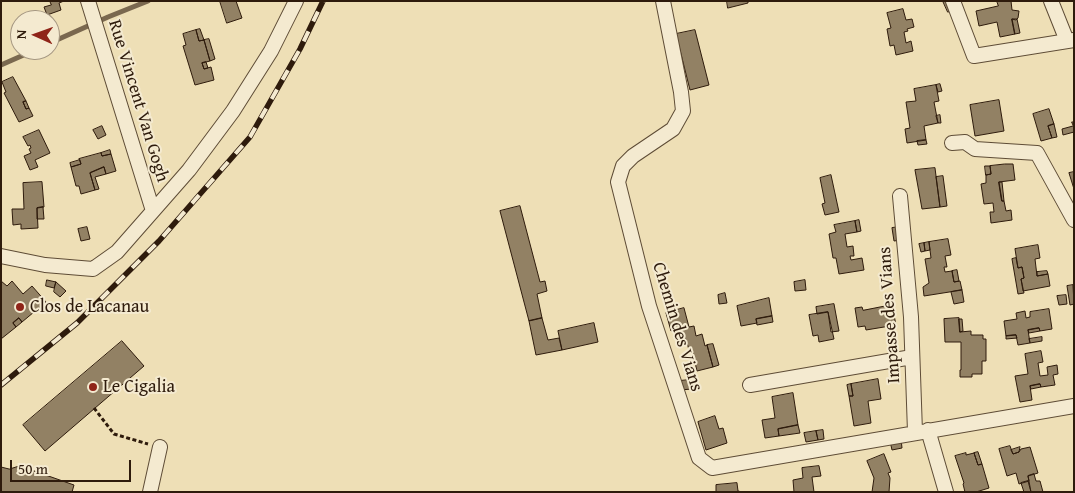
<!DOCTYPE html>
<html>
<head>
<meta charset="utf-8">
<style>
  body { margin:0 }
  #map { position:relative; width:1075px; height:493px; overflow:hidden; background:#eedfb6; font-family:"Gentium Book Plus",serif }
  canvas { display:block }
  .frame { position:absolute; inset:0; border:2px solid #2e1b0c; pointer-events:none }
  .north { position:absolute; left:10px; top:10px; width:50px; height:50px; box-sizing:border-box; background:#f4ead0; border:1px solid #a59782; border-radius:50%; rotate:272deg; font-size:14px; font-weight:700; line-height:20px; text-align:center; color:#2e1b0c }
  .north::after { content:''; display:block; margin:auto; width:18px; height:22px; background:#8f2418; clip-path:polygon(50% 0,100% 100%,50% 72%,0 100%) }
  .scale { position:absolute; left:10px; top:460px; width:121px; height:22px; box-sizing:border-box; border:2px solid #2e1b0c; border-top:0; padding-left:6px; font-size:15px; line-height:18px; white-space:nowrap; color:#2e1b0c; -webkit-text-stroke:4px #f4ead0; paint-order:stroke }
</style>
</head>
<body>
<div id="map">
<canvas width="1075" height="493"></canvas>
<div class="frame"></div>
<div class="north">N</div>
<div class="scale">50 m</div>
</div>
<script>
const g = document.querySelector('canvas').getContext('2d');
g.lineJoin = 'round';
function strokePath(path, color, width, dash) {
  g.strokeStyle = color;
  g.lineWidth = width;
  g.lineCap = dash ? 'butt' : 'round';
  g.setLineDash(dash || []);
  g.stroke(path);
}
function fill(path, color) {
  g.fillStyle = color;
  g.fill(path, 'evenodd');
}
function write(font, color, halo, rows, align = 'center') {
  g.font = font + ' "Gentium Book Plus",serif';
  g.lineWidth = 4;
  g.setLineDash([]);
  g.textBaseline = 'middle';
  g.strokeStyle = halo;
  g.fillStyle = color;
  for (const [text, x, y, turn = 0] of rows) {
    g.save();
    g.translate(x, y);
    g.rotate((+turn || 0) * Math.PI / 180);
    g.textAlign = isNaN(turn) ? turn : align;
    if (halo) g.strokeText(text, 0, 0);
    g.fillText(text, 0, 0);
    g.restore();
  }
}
const stream = new Path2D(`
  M50,43L108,17L148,1
  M1,65L35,50`);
const building = new Path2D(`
  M50,1H64L59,3L61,10L47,15L44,7L51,5Z
  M220,1H236L242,18L227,23Z
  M727,1H748V3L728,8Z
  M943,1H948L952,11L948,12Z
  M997,1H1011L1012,10L1019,11L1018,18L1016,20L1012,19L1015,34L1000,37L997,22L979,26L976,11L998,6Z
  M903,9L906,20L912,19L914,27L907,29L908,31L904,32L906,43L911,41L913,51L896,55L894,45L890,46L887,29L891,28L887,13Z
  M1012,19H1017L1020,33L1015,34Z
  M200,29L204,40L199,41L196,30Z
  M196,30L199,41L204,40L210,61L202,63L204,69L211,67L214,80L195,85L183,46L186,45L183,34Z
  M695,30L709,85L690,90L676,34Z
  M209,39L215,59L210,61L204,40Z
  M206,62L208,68L204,69L202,63Z
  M13,77L26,101L23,102L26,109L29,108L33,116L19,122L4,93L6,92L2,82Z
  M940,84L942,91L938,92L936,85Z
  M936,85L939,101L934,102L938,123L924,126L926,140L907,143L905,129L910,128L906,102L916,101L914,89Z
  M999,100L1004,131L975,136L970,105Z
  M26,101L29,108L26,109L23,102Z
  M1049,109L1054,124L1048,126L1052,138L1041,141L1033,114Z
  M940,115L941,123H938L936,116Z
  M1072,122H1074V132L1063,135L1062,129L1073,126Z
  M1054,124L1057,137L1052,138L1048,126Z
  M102,126L106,135L98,139L93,130Z
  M39,130L50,153L35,160L38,167L30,170L24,156L31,153L29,149L31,148L30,145L28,146L23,137Z
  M926,140L927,144L918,145L917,141Z
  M110,150L111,154L102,156L101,153Z
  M101,153L102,156L111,154L116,171L106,174L104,167L90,173L95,190L81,194L79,186H76L71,167L81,164L79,159Z
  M80,160L81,164L71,167L70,163Z
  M1005,164H1013L1015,180L999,182L1002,201H1004L1006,211L1011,210L1012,220L991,223L990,212H994L993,203L984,204L981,184L986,183V175L991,174L990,166Z
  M985,166H990L991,174L986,175Z
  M104,167L106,174L95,177L99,189L95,190L90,173Z
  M935,168L940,207L922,209L915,170Z
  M1074,172V189L1069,173Z
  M831,175L839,212L825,215L822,204L825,203L820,178Z
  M943,176L947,206L940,207L936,177Z
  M42,182L44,207L37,208L38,228L21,229V224L13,225L12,209H24L23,183Z
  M999,182H1002L1004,201H1002Z
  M520,206L540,282L545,281L547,291L537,294L542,318L529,321L500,211Z
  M43,207L44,219H37V208Z
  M859,220L861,231L857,232L855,221Z
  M855,221L857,232L845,234L847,247L853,246L854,256H850L851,260L862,258L864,270L839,274L836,258H833L829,234L836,232L834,225Z
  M87,227L90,239L81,241L78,229Z
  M899,227L901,240L894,241L892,228Z
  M948,239L951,255L945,256L947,267H944L945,272L952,271L954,282L960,281L962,290L924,296L923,287L929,283L925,259L931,258L929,242Z
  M929,242L930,250L925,251L924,243Z
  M924,243L925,251L921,252L919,244Z
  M1038,245L1040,258L1035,259L1037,276L1048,274L1050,286L1023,291L1021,279L1024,278L1022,267L1018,268L1015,249Z
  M1016,258L1018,268L1022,267L1024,278L1021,279L1024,293L1018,294L1012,259Z
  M957,270L959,281L954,282L952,271Z
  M1047,271L1048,274L1037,276V272Z
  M47,280L56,282L54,288L46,286Z
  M805,280L806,290L795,291L794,282Z
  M1,281L7,286L12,281L23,294L32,286L46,302L22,322L19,318L13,323L16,327L1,339Z
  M56,282L66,291L60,297L54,292Z
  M1073,285L1074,304L1070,305L1067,286Z
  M962,290L964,302L954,304L951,292Z
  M725,293L727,303L719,304L718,295Z
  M1066,295L1067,304L1059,305L1057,296Z
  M769,298L772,316L756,319L757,323L741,326L737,306Z
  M834,304L839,331L831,332L828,312L817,314L816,307Z
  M892,305L896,325L866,330L865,326L858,327L855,308L862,307L863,310Z
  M684,308L689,327L694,326L696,336L702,334L705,346L707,345L713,367L697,371L692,350H689L686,339L679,340L677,330L671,331L666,313Z
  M1049,309L1052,329L1040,331L1039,328L1028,330L1030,343L1018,345L1016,335L1006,336L1004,321L1017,319L1016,313L1025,311L1026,318L1030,317V312Z
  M828,312L834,339L819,342L818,335L813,336L809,315Z
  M772,316L773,322L757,325L756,319Z
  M19,318L22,322L16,327L13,323Z
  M542,318L548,340L559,338L562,350L536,355L529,321Z
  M959,318L960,332L971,331V335H983V339H986V361H982V374H972V377H960V370H961V342H945L944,319Z
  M959,319H962L963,331L960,332Z
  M594,323L598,342L562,350L558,331Z
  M1039,328L1040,331L1029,333L1028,330Z
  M1016,335L1017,338L1006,339V336Z
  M1042,337V341L1030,343L1029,339Z
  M122,341L144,366L45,451L23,425Z
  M713,344L719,365L713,367L707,345Z
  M1041,351L1043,362L1038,363L1040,376L1048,375L1047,367L1057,365L1058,374L1053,375L1055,385L1041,387L1040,384L1030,386L1032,400L1020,402L1015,376L1028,374L1025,354Z
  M878,379L881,399L868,401L871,423L854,426L849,396H853L851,384Z
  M690,380L691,389L681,390L679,381Z
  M851,384L853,396H849L847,385Z
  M1040,384L1041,387L1031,389L1030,386Z
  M793,393L798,425L778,429L779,436L765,438L762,420L775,418L772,397Z
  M715,416L719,429L723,428L727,443L706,450L698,422Z
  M798,425L800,433L779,436L778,429Z
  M823,430L824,439L818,440L816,431Z
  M816,431L818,440L806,442L804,433Z
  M901,439L902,448L892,450L890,441Z
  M1010,446L1013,454L1019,452L1021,449L1030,447L1038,473L1028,476L1029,481L1019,484L1016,473L1007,476L999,449Z
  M1020,447L1019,452L1013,454L1011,450Z
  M978,452L982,464L978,465L974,453Z
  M966,453V455L974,453L978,465L982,464L989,488L976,492H965L963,484L964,483L955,456Z
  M884,454L891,472L888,473L890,478L889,492H872L874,478L867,461Z
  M20,466L74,485L72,492H1V467L9,469Z
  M819,466L821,476L812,477L814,492H794L793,480L803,478L802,468Z
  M1034,474L1036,481H1040L1043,492H1031L1028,476Z
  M1028,481L1031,492H1024L1021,483Z
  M737,483L738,491L742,492H716V485Z`);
const path = new Path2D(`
  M94,408L114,434L148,444`);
const street = new Path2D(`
  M88,1L153,211
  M663,1L681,92L683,111L673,129L633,156L623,166L618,182L649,306L699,458L712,468L1074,406
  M953,1L974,56L1074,40
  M1051,1L1067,41
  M952,143L965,142L975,149L1037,153L1074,220
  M900,196L911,317L915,432
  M1,256L45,265L93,269L117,252L189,170L233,111L271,51L296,1
  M750,385L912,357
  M928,430L946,492
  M150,492L160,447`);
const rail = new Path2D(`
  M1,385L77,323L159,241L250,137L300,49L323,1`);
const markers = [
  [20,307,5,"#8f2418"],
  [93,387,5,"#8f2418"]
];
const streetNames = [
  ["Rue Vincent Van Gogh",138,101,73],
  ["Impasse des Vians",890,315,-94],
  ["Chemin des Vians",677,327,73]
];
const poiNames = [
  ["Clos de Lacanau",30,307],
  ["Le Cigalia",103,387]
];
strokePath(stream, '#7a684f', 5);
fill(building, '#928164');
strokePath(building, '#2e1b0c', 1);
strokePath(street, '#5e4c36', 16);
strokePath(path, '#2e1b0c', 3, [4, 2.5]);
strokePath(street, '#f4ead0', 14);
strokePath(rail, '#2e1b0c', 5.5);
strokePath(rail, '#f4ead0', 4, [11]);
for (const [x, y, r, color] of markers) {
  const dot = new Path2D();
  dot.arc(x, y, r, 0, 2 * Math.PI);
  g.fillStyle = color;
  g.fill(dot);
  strokePath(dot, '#f4ead0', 2);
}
write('18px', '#2e1b0c', '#f4ead0', streetNames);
write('18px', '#2e1b0c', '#f4ead0', poiNames, 'left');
</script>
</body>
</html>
